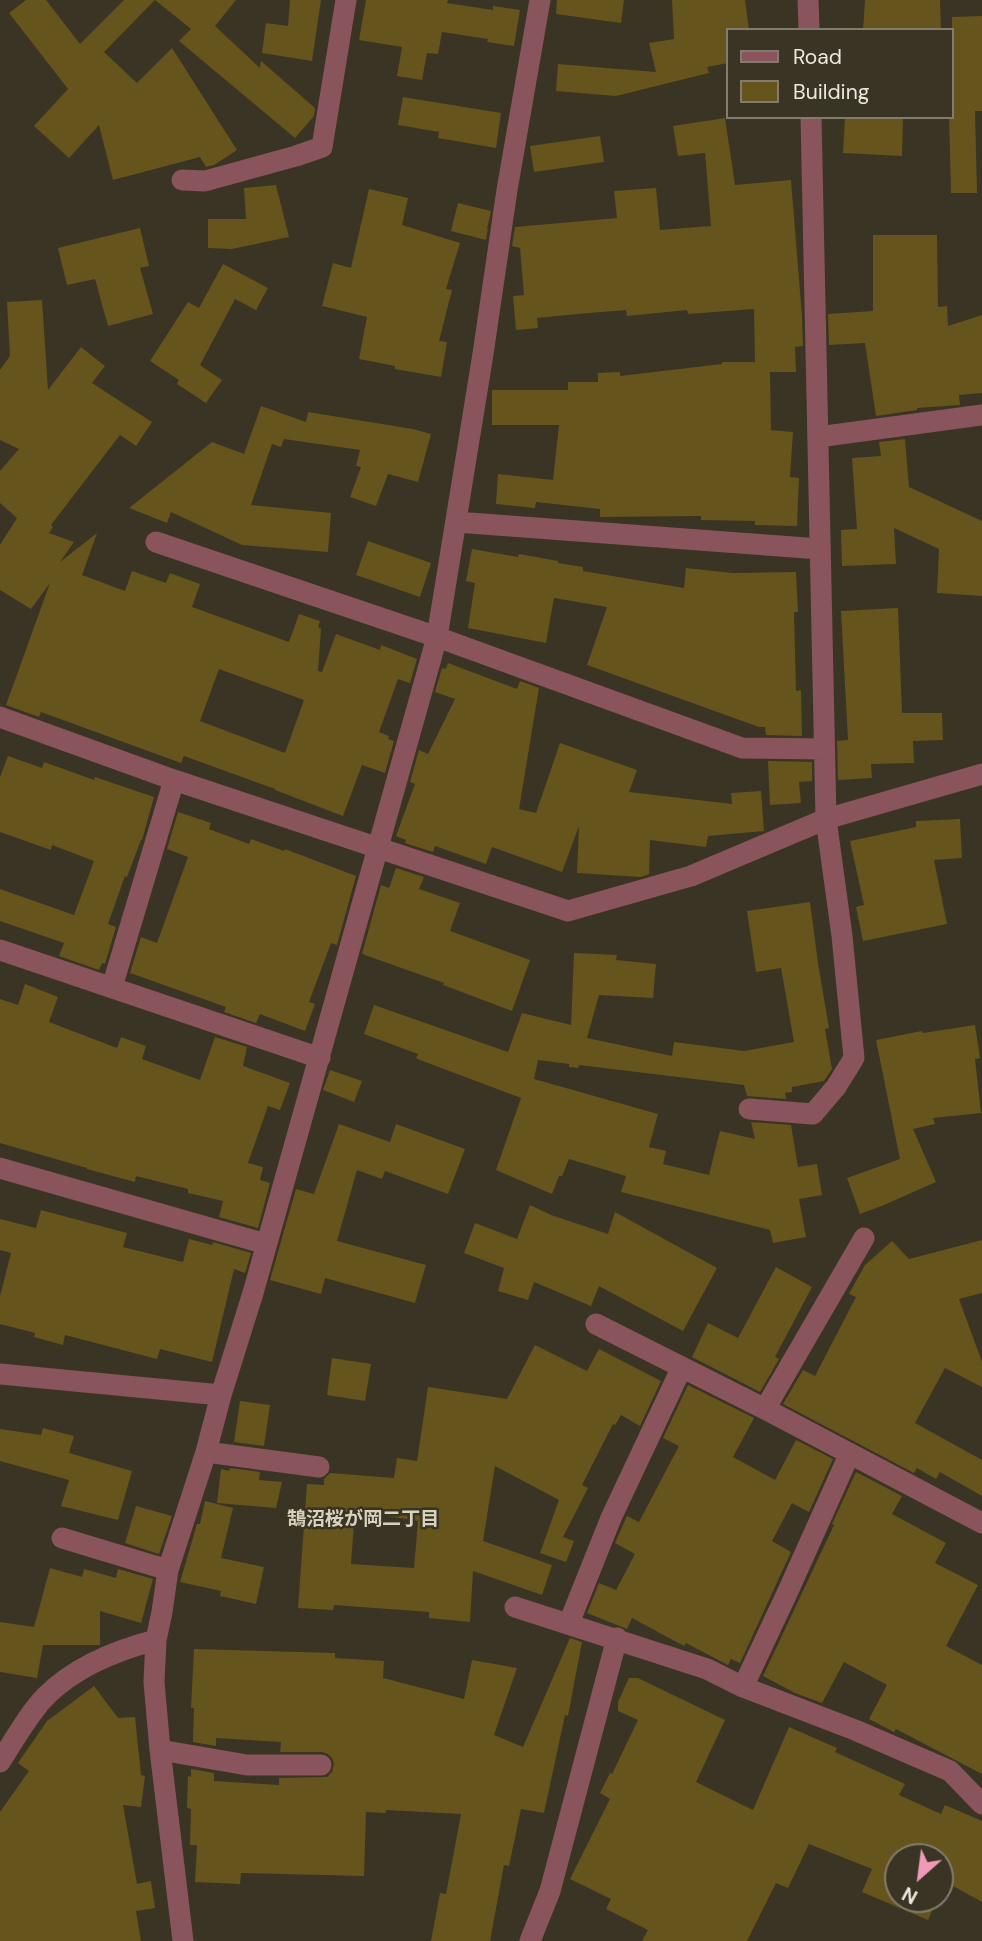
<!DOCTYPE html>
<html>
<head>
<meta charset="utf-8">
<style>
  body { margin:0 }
  #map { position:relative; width:982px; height:1941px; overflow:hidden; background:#3a3424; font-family:"DM Sans",sans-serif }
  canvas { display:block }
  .legend { position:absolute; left:726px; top:28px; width:228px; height:91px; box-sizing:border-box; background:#3a3424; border:2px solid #817c6e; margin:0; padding:9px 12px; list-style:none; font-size:21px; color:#ebe8de }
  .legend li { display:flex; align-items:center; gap:14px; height:35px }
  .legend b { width:35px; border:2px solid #817c6e }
  .north { position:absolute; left:884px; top:1843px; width:70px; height:70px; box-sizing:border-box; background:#3a3424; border:2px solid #817c6e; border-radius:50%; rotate:208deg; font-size:19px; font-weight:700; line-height:28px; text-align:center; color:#ebe8de }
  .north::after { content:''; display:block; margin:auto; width:24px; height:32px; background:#f09ab7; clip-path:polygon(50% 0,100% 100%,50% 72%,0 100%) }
</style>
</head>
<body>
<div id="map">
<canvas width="982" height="1941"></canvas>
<ul class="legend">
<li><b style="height:9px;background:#89545b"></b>Road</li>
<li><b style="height:19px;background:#65541b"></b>Building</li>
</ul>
<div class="north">N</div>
</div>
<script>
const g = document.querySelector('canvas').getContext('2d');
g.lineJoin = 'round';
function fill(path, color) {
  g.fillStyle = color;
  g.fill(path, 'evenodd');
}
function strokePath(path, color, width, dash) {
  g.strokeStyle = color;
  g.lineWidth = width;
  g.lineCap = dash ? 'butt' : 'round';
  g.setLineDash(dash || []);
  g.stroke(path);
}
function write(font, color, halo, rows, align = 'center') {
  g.font = font + ' "DM Sans","Noto Sans JP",sans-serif';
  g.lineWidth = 5;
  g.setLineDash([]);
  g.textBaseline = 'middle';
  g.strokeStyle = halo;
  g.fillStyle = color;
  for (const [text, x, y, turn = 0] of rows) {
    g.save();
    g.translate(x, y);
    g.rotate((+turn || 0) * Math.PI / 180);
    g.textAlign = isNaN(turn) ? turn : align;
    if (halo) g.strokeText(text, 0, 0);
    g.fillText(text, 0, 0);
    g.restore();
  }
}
const building = new Path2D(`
  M26,0H46L80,44L124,0H236L215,26L260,68L261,61L315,108L314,116L295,138L179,41L191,29L155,0L104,52L137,83L172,48L237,150L214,165L206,167L200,157L113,180L99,125L69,158L34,126L68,89L9,13Z
  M290,0H321L312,61L262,53L266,23L288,26Z
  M366,0H448L447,3L493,10V6L520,10L514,46L487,42L488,39L442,32L438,54L427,53L422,80L397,76L402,47L359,40Z
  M557,0H624L621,23L556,14Z
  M672,0H745L749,30H728V63L707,67L709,73L616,96L556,91L558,64L656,72L649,43L674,39Z
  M865,0H940L941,30H863Z
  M982,16V111H975L977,193H951L949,117H952V17Z
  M403,97L501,113L496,148L438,138L439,132L398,125Z
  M845,117H903L902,156L843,153Z
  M725,118L735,185L791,180L802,316L803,346L795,347L796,372H770L771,430L793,432L790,477L799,478L797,526L755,525V521L701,520V516L600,517V509L536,502L535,508L496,504L498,474L553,480L559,425H492V390H568V382H598V373L620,372V376L722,364V362H755L754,309L688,314L687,310L627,316L626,310L577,314L537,318L538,328L516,330L513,296L524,295L520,248L512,246L515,227L617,218L614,191L656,188L660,230L711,226L705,153L678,156L673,126Z
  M600,136L604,162L534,172L530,146Z
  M276,185L289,237L232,249L208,248V219H246L244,188Z
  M369,189L408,198L402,225L460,243L446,289L452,290L439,341L447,342L441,377L395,369V366L359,359L367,317L322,306L333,263L351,268Z
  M458,203L491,211L487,229L488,228L486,240L451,231Z
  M140,228L149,266L140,268L153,314L108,326L95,279L67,285L58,248Z
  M873,235H937L938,307L947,306L948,326L982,315V393L959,395L960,405L917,408V410L876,416L865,343L829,345L828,314L873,311Z
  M223,264L268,288L256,310L235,299L200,365L222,380L206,403L177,384L179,380L150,361L188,302L199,308Z
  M42,300L48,390L81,347L105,366L92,383L152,422L136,446L120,435L51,525L53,527L49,533L74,542L60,562L97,533L82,575L125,591L132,571L166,583L170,573L200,584L192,607L289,642L299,614L320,621L318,627L321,629L318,671L322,672L336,634L380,650L381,645L417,659L410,683L398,679L379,732L389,736L388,739L394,741L385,773L362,765L343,816L275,790V789L184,756L181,763L41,712L39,717L6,705L50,583L31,609L0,590V545L17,518L0,503V471L19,449L0,440V370L10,356L7,302ZM219,669L304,700L285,753L200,721Z
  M261,406L306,422L308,412L413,429L431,434L418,482L388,474L376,506L350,497L361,467L356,466L360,450L284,439L281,447L272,444L251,505L331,513L328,552L242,545L171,512L167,523L129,508L212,442L244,454Z
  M905,439L909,487L982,521V596L937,593L939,549L894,528L896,564L842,566L841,530L857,529L852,458L881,456L879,442Z
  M368,541L431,563L420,597L356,575Z
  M472,549L518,557L519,554L558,561V563L583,567V571L684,588L686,568L732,573L796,572L798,612H794L796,691L801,690L802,736L766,735L765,727H759L587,665L607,607L554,598L546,643L468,628L475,583L466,581Z
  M898,608L902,713H942L943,740L913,741L914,763L871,764L872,778L838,780L837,741L848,740L841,611Z
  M448,663L517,689L520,681L539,688L519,809L536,813L560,743L637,770L629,792L732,804L731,793L761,791L764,831L708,836L706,847L650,840L649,874L641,877L577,873L579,826L562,872L492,847L486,864L435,846L433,852L405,843L406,840L396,836L415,784L410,782L419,750L428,754L455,699L435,692L442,668L446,669Z
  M8,756L42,768L44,762L94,780L95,777L154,797L142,840H141L127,877L125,876L108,924L116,927L105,964L102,963L99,970L59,956L64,943L0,921V889L74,915L94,861L52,845L51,850L0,832V777Z
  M768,761L812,762V781L799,782L801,803L770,805Z
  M178,812L211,823L209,829L249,844L251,839L284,851L285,849L356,876L337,945L331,943L309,1002L315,1004L305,1031L260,1014L256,1023L224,1012L226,1007L130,973L141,937L157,943L188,857L167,849Z
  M960,819L962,858L934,860L947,924L863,941L856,907L864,905L850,841L916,827V821Z
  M396,868L424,877L419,889L460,903L450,931L530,960L512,1011L443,985L444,983L362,954L381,885L389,888Z
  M810,902L818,963L829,1028L825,1029L832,1069L824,1081L792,1087V1092L785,1093L786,1099L747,1096L744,1085L579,1065L578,1068L569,1067V1064L538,1060L534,1079L658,1114L649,1147L666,1151L663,1164L709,1175L720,1131L755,1139L751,1122L791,1125L798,1167L817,1164L822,1195L799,1199L806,1237L773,1243L770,1230L621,1192L626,1176L569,1159L562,1176H559L552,1194L496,1170L521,1098L420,1060L416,1058L418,1054L364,1034L374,1005L508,1052L522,1013L571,1025L574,953L617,955L616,960L656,964L653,998L599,995L587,1038L672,1056L674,1042L744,1051L794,1042L781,968L756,972L747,911Z
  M25,984L58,997L49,1022L117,1048L121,1037L146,1046L142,1059L200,1080L215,1037L247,1047L243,1066L290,1083L280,1110L268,1106L248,1163L263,1167L260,1180L270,1183L258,1228L219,1217L223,1201L188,1193V1189L136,1176L135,1182L87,1169V1168L0,1143V999L18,1005Z
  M975,1025L980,1058L975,1059L981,1113L933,1118L935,1124L913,1129L936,1182L884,1205L860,1214L847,1178L900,1159L876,1040L922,1031L923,1033Z
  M330,1070L362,1081L354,1102L323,1090Z
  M339,1124L390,1142L396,1124L465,1149L448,1194L385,1171L382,1179L357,1170L337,1241L426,1265L415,1303L325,1278L321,1294L270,1280L296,1189L314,1194Z
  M530,1205L551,1215L608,1234L615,1212L717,1268L683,1331L599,1286L591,1306L534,1282L528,1300L498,1291L504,1268L464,1253L475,1223L517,1239Z
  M41,1210L127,1233L123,1247L183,1262L189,1239L212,1245L213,1242L251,1253L245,1273L234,1269L212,1362L160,1349L157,1359L65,1335L63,1345L34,1337L35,1333L0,1324V1296L11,1253L0,1250V1219L36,1228Z
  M982,1240V1293L959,1299L982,1362V1387L945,1368L915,1423L982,1460V1496L940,1472L936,1479L917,1468L914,1473L783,1404L803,1370L815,1376L856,1297L849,1294L865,1265L892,1241L909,1259Z
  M776,1267L812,1287L775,1357L779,1359L760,1392L692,1357L708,1323L738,1338Z
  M535,1345L587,1371L599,1349L661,1381L640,1426L621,1415L615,1425L613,1424L582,1485L588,1488L563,1537L574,1541L566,1562L540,1553L559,1500L495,1466L483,1541L552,1565L542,1595L473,1571L470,1622L429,1618V1612L334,1605L333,1610L298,1608L307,1484L324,1485V1479L330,1473L394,1478L397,1458L417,1461L428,1387L507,1399ZM355,1511L418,1521L414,1568L351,1564Z
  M332,1358L371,1364L365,1401L327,1395Z
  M688,1385L754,1418L733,1457L775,1480L796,1440L833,1459L809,1512L792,1503L772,1541L791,1552L740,1663L731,1659L728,1665L686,1643L684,1646L632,1618L627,1629L587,1613L599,1583L616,1590L635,1554L615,1543L627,1516L639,1522L679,1446L663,1438Z
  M240,1401L270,1405L264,1446L234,1442Z
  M43,1428L74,1436L69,1453L132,1471L118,1520L61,1506L69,1480L0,1461V1429L41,1435Z
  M230,1468L260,1472L259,1480L282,1482L276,1508L217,1503L221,1469L229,1471Z
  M856,1472L902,1496L892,1514L946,1543L935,1563L978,1585L946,1646L982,1665V1774L896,1729L894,1732L869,1719L887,1685L844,1662L822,1703L795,1693L763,1676L834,1525L832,1524Z
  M205,1501L233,1508L221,1558L264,1567L256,1604L220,1596L221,1591L180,1582L197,1524H200Z
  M136,1506L172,1516L159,1554L125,1543Z
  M50,1568L82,1577L84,1569L116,1578L118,1569L153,1579L141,1623L100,1611V1645H43L37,1678L0,1672V1622L34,1627Z
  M570,1638L582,1642L568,1716L565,1715L544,1813L521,1809L509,1866L504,1865L490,1941H431L440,1893L446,1894L461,1814L386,1810V1813L366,1812L364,1876L241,1873L240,1884L195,1882L197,1845H190L191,1809L187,1808L188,1776L191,1777V1769L214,1773V1781L279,1785V1778L327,1777L332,1772L334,1764L332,1758L328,1754L322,1752H280L281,1742L216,1738V1746L193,1742L194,1708H191L194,1649L335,1653V1658L384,1661L383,1678L464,1699L472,1660L517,1668L494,1735L523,1747Z
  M629,1678H638L725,1720L696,1782L753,1810L789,1727L837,1748L835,1752L905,1784L899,1795L941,1814L945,1805L982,1821V1902L953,1886L951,1893L941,1890L940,1891V1857H898V1899H937L928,1920L862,1892L872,1869L809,1844L788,1888L776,1883L747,1941H642L648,1930L606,1909L611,1899L570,1879L610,1799L600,1793L610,1773L612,1774L638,1720L618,1711V1702Z
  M94,1686L118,1718L135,1717L141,1775L145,1776L141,1807L123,1805L137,1884L151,1881L155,1908L136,1911L141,1941H0V1812L29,1771L18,1763L47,1721Z`);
const street = new Path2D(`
  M808,0L809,30
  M182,180L205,181L296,156L322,147L346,0
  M818,437L982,415
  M456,522L820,549
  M156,542L437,637L742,748L824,749
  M0,717L174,780L568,911L691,876L826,819L982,774
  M0,950L320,1058
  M112,987L174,780
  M749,1109L813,1114L836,1087L854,1058L842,936L826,819L811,117
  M0,1168L266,1244
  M596,1324L765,1409L982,1523
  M0,1374L221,1395
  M765,1409L864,1238
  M206,1452L319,1467
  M62,1538L168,1570
  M515,1607L707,1669L743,1687L855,1730L950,1771L982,1804
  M569,1623L611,1518L682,1367
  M743,1687L789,1589L849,1455
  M160,1750L247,1765H321
  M0,1762C13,1742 29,1713 46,1696C75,1667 117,1650 156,1640
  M183,1941L160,1750L154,1682L156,1640L162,1612L168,1570L206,1452L221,1395L253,1293L437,637L483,354L507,190L540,0
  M530,1941L550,1891L617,1638`);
const neighbourhoodNames = [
  ["鵠沼桜が岡二丁目",363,1520]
];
fill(building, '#65541b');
strokePath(street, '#89545b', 21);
write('bold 19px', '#d7d1bd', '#3a3424', neighbourhoodNames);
</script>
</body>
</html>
